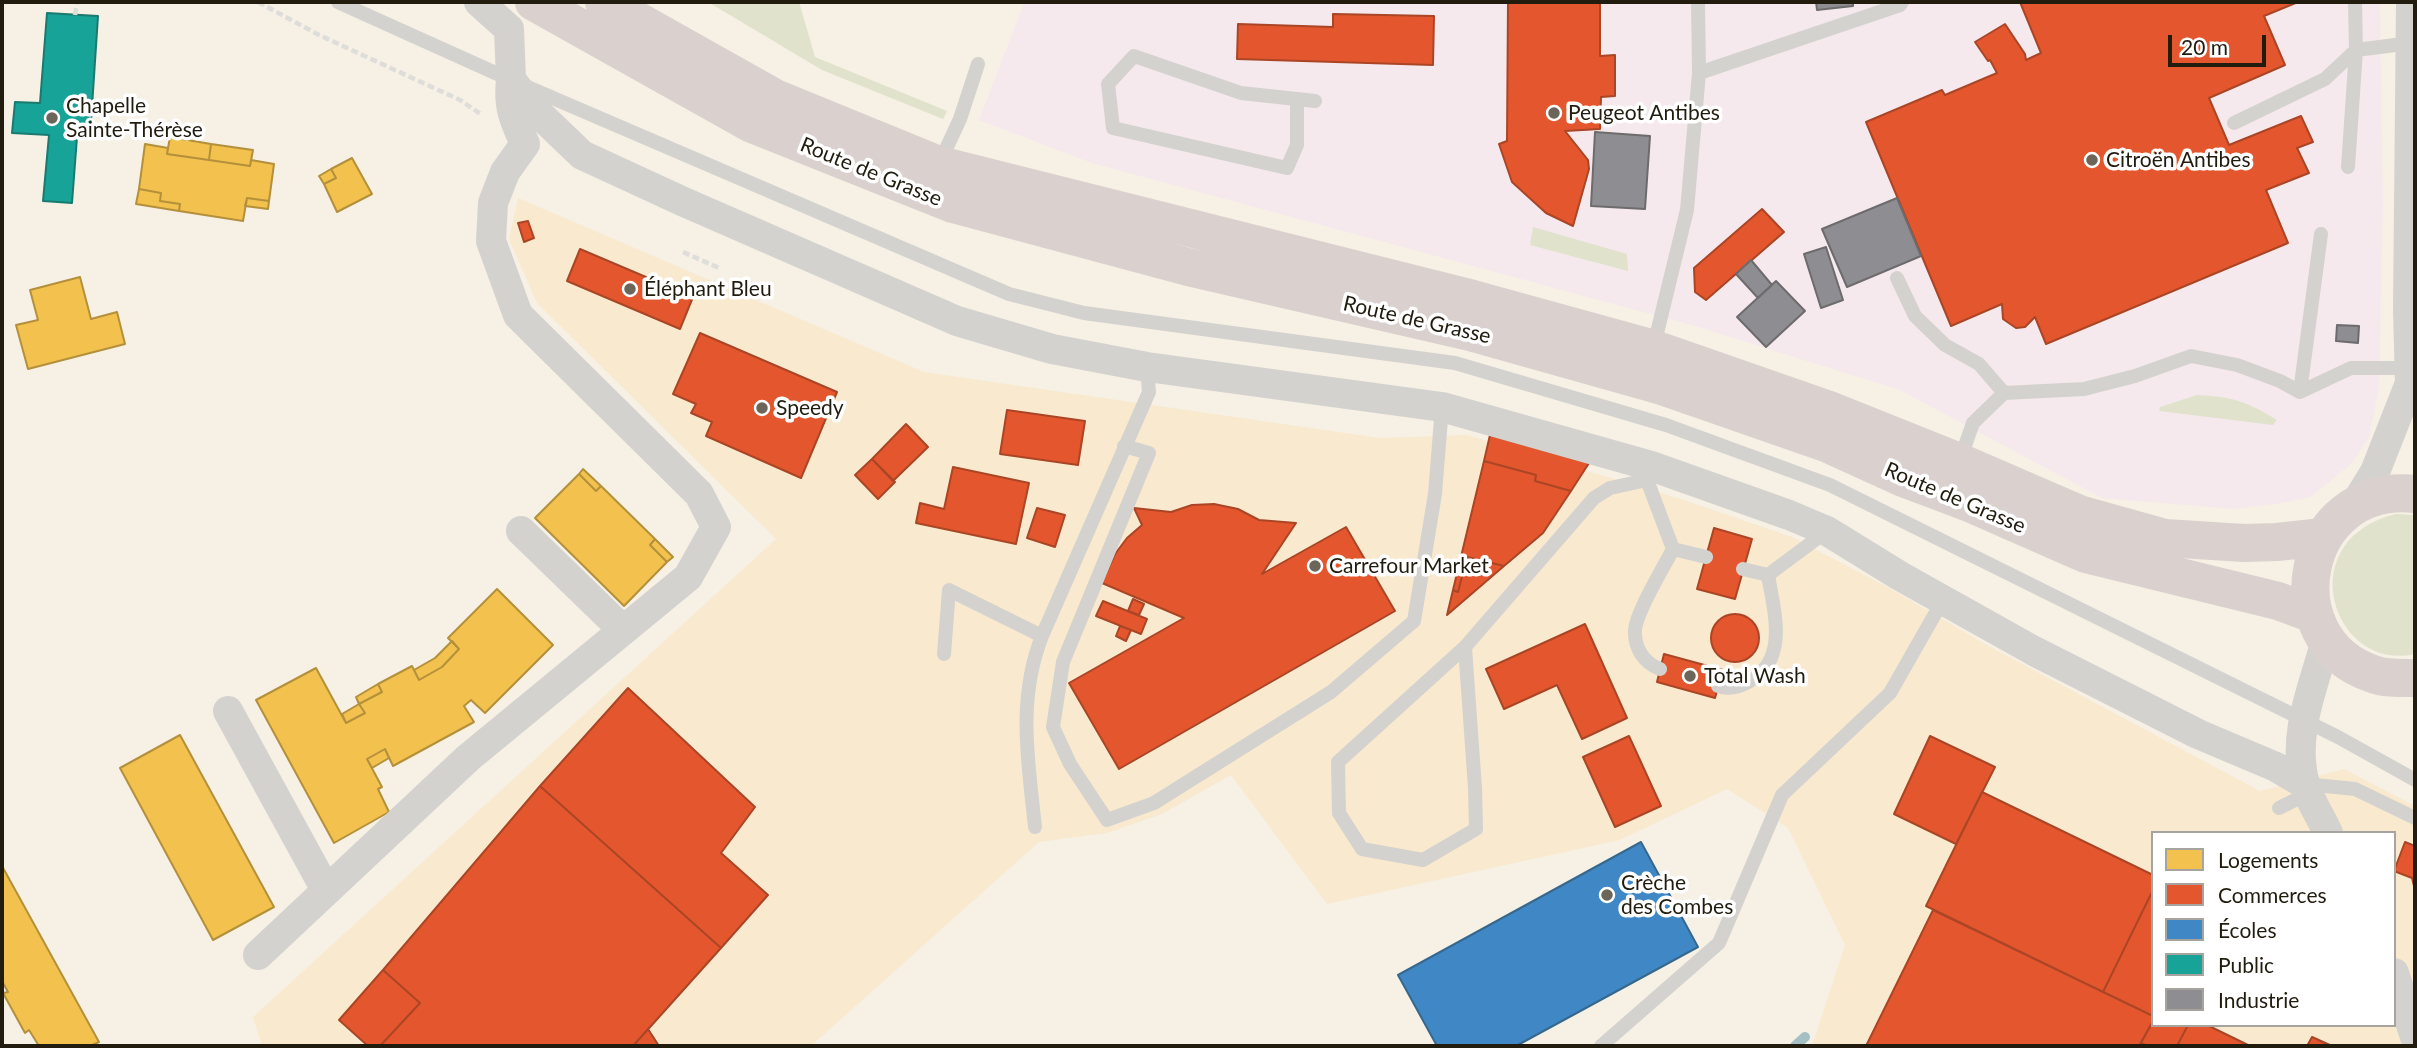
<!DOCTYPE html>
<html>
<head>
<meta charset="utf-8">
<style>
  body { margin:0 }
  #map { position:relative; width:2417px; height:1048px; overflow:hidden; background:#f6f0e5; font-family:Lato,sans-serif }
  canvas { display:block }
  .frame { position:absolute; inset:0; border:4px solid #221c0f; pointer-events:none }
  .legend { position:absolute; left:2151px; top:831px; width:245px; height:196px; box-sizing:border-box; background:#fff; border:2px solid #a7a49f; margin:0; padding:9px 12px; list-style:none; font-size:21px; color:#221c0f }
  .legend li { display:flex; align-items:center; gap:14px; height:35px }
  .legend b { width:35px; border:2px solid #a7a49f }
  .scale { position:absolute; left:2168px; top:35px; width:98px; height:32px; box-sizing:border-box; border:4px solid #221c0f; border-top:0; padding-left:9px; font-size:21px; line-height:24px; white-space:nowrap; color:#221c0f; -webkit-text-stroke:5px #fff; paint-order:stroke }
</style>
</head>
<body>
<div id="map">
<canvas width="2417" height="1048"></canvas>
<div class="frame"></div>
<ul class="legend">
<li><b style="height:19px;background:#f2c14e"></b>Logements</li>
<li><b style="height:19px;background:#e4572e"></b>Commerces</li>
<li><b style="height:19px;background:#3f88c5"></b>Écoles</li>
<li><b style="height:19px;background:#17a398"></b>Public</li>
<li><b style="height:19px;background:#8d8d92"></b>Industrie</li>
</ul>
<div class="scale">20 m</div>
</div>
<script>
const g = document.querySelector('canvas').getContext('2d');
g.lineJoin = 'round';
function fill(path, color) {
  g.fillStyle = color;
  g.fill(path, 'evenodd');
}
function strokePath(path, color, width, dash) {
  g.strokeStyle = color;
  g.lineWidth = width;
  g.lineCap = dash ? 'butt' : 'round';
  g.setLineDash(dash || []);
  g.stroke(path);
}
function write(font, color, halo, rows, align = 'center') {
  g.font = font + ' Lato,sans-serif';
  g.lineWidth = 7;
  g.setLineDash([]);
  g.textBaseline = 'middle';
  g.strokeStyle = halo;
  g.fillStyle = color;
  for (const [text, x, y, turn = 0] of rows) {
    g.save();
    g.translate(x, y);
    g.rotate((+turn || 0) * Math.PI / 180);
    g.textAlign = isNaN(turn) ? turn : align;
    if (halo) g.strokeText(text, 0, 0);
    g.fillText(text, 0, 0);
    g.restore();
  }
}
const built = new Path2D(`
  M518,198L924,372L1380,438L1467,435L1681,499L1792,537L1891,589L1985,644L2260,791L2344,769L2415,806V1046H1812L1845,945L1788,828L1727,789L1620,840L1327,904L1231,775L1162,814L1107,833L1039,842L811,1046H262L253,1017L776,539L537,303L509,239ZM2153,833H2394V1025H2153Z`);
const industrial = new Path2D(`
  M1022,2H2380L2383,204L2379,388L2369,437L2351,464L2310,497L2282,503L2234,509L2102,498L1900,390L1695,326L1092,163L979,120L1023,6Z`);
const green = new Path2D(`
  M708,2H799L815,57L947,111L943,119L822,70Z
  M1533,227L1627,254L1628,271L1530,245Z
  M2197,395C2233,397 2246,401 2277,420L2273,425L2159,411L2160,407Z
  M2396,514L2415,515V654C2333,673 2289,540 2396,514Z`);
const homes = new Path2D(`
  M170,137L211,144L209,160L167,154Z
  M145,144L168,148L167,154L209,160L250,166L251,160L274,164L269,201L247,198L243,221L179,211L180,204L160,201L161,193L139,189Z
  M211,144L253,150L250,166L209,160Z
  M352,158L372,194L337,212L324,184L336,178L331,169Z
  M331,169L336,178L324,184L319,176Z
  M139,189L161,193L160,201L180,204L179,211L136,204Z
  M247,198L269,201L268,209L245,206Z
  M80,277L91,319L117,312L125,344L28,369L16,325L38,320L30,290Z
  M583,469L601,486L596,491L579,474Z
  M579,474L596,491L601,486L655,539L650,545L667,562L624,606L535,518Z
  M655,539L673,557L667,562L650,545Z
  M497,589L553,645L485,713L471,700L464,706L474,722L393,766L385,749L367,759L382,787L378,789L389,812L334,843L256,700L316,668L346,723L365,713L359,704L382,692L378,684L412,666L419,680L442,667L459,649L448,638Z
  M452,641L459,649L442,667L419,680L414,670L435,658Z
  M378,684L382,692L359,704L356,697Z
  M359,704L365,713L346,723L342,714Z
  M180,735L274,907L213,940L120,768Z
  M385,749L389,758L372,768L367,759Z
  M2,866L99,1042L90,1046H39L29,1030L25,1033L3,993L8,992L2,981Z`);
const shops = new Path2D(`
  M1508,2H1600V56L1615,55V96L1601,97L1600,129L1565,131L1588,160L1589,169L1573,226L1546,213L1512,182L1499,144L1507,141Z
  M2020,2H2298L2264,16L2285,65L2209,98L2229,145L2301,116L2313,142L2297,148L2309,173L2266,190L2288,243L2046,344L2035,317L2025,327L2016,328L2003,319L2002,304L1951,326L1866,122L1942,90L1945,95L1997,73L1990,60L1988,61L1975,42L2005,24L2025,54L2026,60L2041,53Z
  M1333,14L1434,16L1433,65L1237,59L1238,24L1333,27Z
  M1762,209L1784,232L1706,300L1695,292L1694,268Z
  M528,221L534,238L524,242L518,223Z
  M580,249L693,297L680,329L567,281Z
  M700,333L837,392L801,478L706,436L712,422L691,413L696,404L673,394Z
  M1007,410L1085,421L1078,465L1000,454Z
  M906,424L928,447L893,481L872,459Z
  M1490,435L1589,463L1571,491L1535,481L1536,475L1484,461Z
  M872,459L895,482L878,499L855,475Z
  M1484,461L1536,475L1535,481L1571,491L1543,533L1504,566L1467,557L1458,592L1453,590Z
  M953,467L1029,483L1016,544L916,523L920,503L944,509Z
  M1214,504L1238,509L1259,520L1296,523L1262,574L1346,527L1395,611L1119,769L1069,683L1184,618L1102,583L1115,554L1127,538L1142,525L1134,508L1171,512L1192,505Z
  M1037,508L1065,515L1055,547L1027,538Z
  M1714,528L1752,539L1735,599L1697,589Z
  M1467,557L1504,566L1447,615L1453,590L1458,592Z
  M1133,599L1144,604L1139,615L1128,611Z
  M1103,601L1147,619L1141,634L1096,616Z
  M1711 638a24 24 0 1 1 48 0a24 24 0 1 1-48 0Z
  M1585,624L1627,718L1582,739L1557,685L1504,709L1486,669Z
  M1120,626L1131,630L1126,641L1116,636Z
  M1664,654L1723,670L1715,698L1657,682Z
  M628,688L755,807L721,853L768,895L721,948L540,786Z
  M1629,736L1661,806L1615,827L1583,757Z
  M1930,736L1995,767L1956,844L1894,814Z
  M540,786L721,948L633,1046H380L420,1003L383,970Z
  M1982,792L2153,875V890L2103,992L1926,906Z
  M2405,842L2415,846V890L2412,878L2394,871Z
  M2151,894L2153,895V1016L2103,992Z
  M1933,910L2153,1016V1021L2139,1046H1866Z
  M383,970L420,1003L380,1046H368L339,1020Z
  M2153,1021V1025H2188L2177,1046H2148L2141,1043Z
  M2188,1025H2207L2250,1046H2177Z
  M648,1029L659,1046H633Z
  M2312,1037L2332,1046H2307Z`);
const schools = new Path2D(`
  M1641,842L1698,947L1516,1046H1437L1398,975Z`);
const public = new Path2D(`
  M47,13L98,16L90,137H77L72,203L43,201L49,135L12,133L15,102L40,103Z`);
const industry = new Path2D(`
  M1816,2H1853V6L1817,10Z
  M1595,132L1650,136L1645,209L1591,206Z
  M1897,198L1921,256L1847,287L1822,229Z
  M1826,247L1843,300L1821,308L1804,254Z
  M1751,260L1772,285L1758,298L1736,274Z
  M1776,281L1805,311L1766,347L1737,317Z
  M2337,325L2359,326L2358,343L2336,341Z`);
const stream = new Path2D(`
  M1795,1046L1805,1037`);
const path = new Path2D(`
  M258,2L319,35L460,100L482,115
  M75,15L77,2
  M683,252L719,268`);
const service = new Path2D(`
  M338,2L511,80L1009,294L1084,313L1455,363L1666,425L1830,485L2338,737L2415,780
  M2355,2L2356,50L2411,43
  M1699,73L1900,5L1902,2
  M1297,99V145L1287,168L1113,128L1108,84L1134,56L1241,93L1315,101
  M2234,123L2325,79L2356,50
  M939,164L960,119L978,64
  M2348,167L2356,50
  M1897,278L1915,316L1945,345L1979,364L2004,393
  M1652,347L1657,333L1687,210L1699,73L1698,2
  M2300,392L2321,234
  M1124,446L1149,453L1063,662L1053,727L1070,764L1107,820L1154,803L1331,692L1414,621L1435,494L1442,407
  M1960,460L1973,423L2004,393L2084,389L2135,376L2191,356L2237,365L2280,381L2300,392L2351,368H2410
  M1649,473L1647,480L1673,549L1706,557
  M1743,569L1768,575L1827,531
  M1465,647L1475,788L1476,829L1423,860L1362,849L1339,813L1338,762L1465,647L1594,498L1610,488L1647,480
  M944,654L949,590L1042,636L1149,392L1147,367
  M1660,669C1644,663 1634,648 1635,630C1636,612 1664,567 1673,549
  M1718,686C1729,690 1740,687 1750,681C1789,659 1774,611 1768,575
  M2305,784L2355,789L2415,818
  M2279,808L2309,793
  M1035,827C1028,760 1017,700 1042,636
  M1601,1046L1719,943L1782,795L1890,693L1943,600`);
const minor = new Path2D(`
  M479,2L509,29L511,80L536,111L582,155L684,202L957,321L1052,349L1147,367L1442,407L1651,466L1789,515L1827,531L1900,576L2034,651L2198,734L2276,767L2305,784
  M2411,2L2408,310L2410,383L2415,398
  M511,80C508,107 514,120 525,144
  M2354,506L2375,472L2410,383
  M521,531L623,630
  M2326,640C2314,686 2291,735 2305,784C2309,800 2321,817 2328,833
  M228,711L326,890
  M258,955L468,758L688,577L716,527L699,494L518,315L491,241L493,203L505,172L525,144
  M2394,973L2415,1037`);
const primary = new Path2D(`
  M534,2L750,123L953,204L1188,267L1470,332L1662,386L1826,443L1903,478L1972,504L2086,554L2278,601L2313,614
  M604,2L775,98L939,165L1473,299L1651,348L1829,410L1959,462L2079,514L2165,538L2244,543L2277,542L2323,537
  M2415,494C2300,482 2271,640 2373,674C2386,679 2401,678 2415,678`);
const markers = [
  [1554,113,7,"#6c665a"],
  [52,118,7,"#6c665a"],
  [2092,160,7,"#6c665a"],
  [630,289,7,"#6c665a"],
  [762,408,7,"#6c665a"],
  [1315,566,7,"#6c665a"],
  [1690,676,7,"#6c665a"],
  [1607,895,7,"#6c665a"]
];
const poiNames = [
  ["Chapelle",66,106],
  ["Sainte-Thérèse",66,130],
  ["Peugeot Antibes",1568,113],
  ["Citroën Antibes",2106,160],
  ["Éléphant Bleu",644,289],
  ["Speedy",776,408],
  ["Carrefour Market",1329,566],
  ["Total Wash",1704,676],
  ["Crèche",1621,883],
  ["des Combes",1621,907]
];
const streetNames = [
  ["Route de Grasse",871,172,22],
  ["Route de Grasse",1417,320,13],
  ["Route de Grasse",1955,498,23]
];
fill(built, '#f9eacf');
fill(industrial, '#f5e9ee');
fill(green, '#e1e2cb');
fill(homes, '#f2c14e');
strokePath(homes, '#b4903b', 2);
fill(shops, '#e4572e');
strokePath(shops, '#aa4525', 2);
fill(schools, '#3f88c5');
strokePath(schools, '#36688e', 2);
fill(public, '#17a398');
strokePath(public, '#1a7a6f', 2);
fill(industry, '#8d8d92');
strokePath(industry, '#6d6b6b', 2);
strokePath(stream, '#a4c0c5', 10);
strokePath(path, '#dfddda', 4.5, [7, 3.5]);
strokePath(service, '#d4d2ce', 14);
strokePath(minor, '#d4d2ce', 30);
strokePath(primary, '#dad1ce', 38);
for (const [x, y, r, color] of markers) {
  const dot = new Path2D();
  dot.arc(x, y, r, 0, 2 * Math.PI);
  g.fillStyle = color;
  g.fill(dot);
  strokePath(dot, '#fff', 2.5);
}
write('21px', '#221c0f', '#fff', poiNames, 'left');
write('21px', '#221c0f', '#fff', streetNames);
</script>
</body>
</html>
